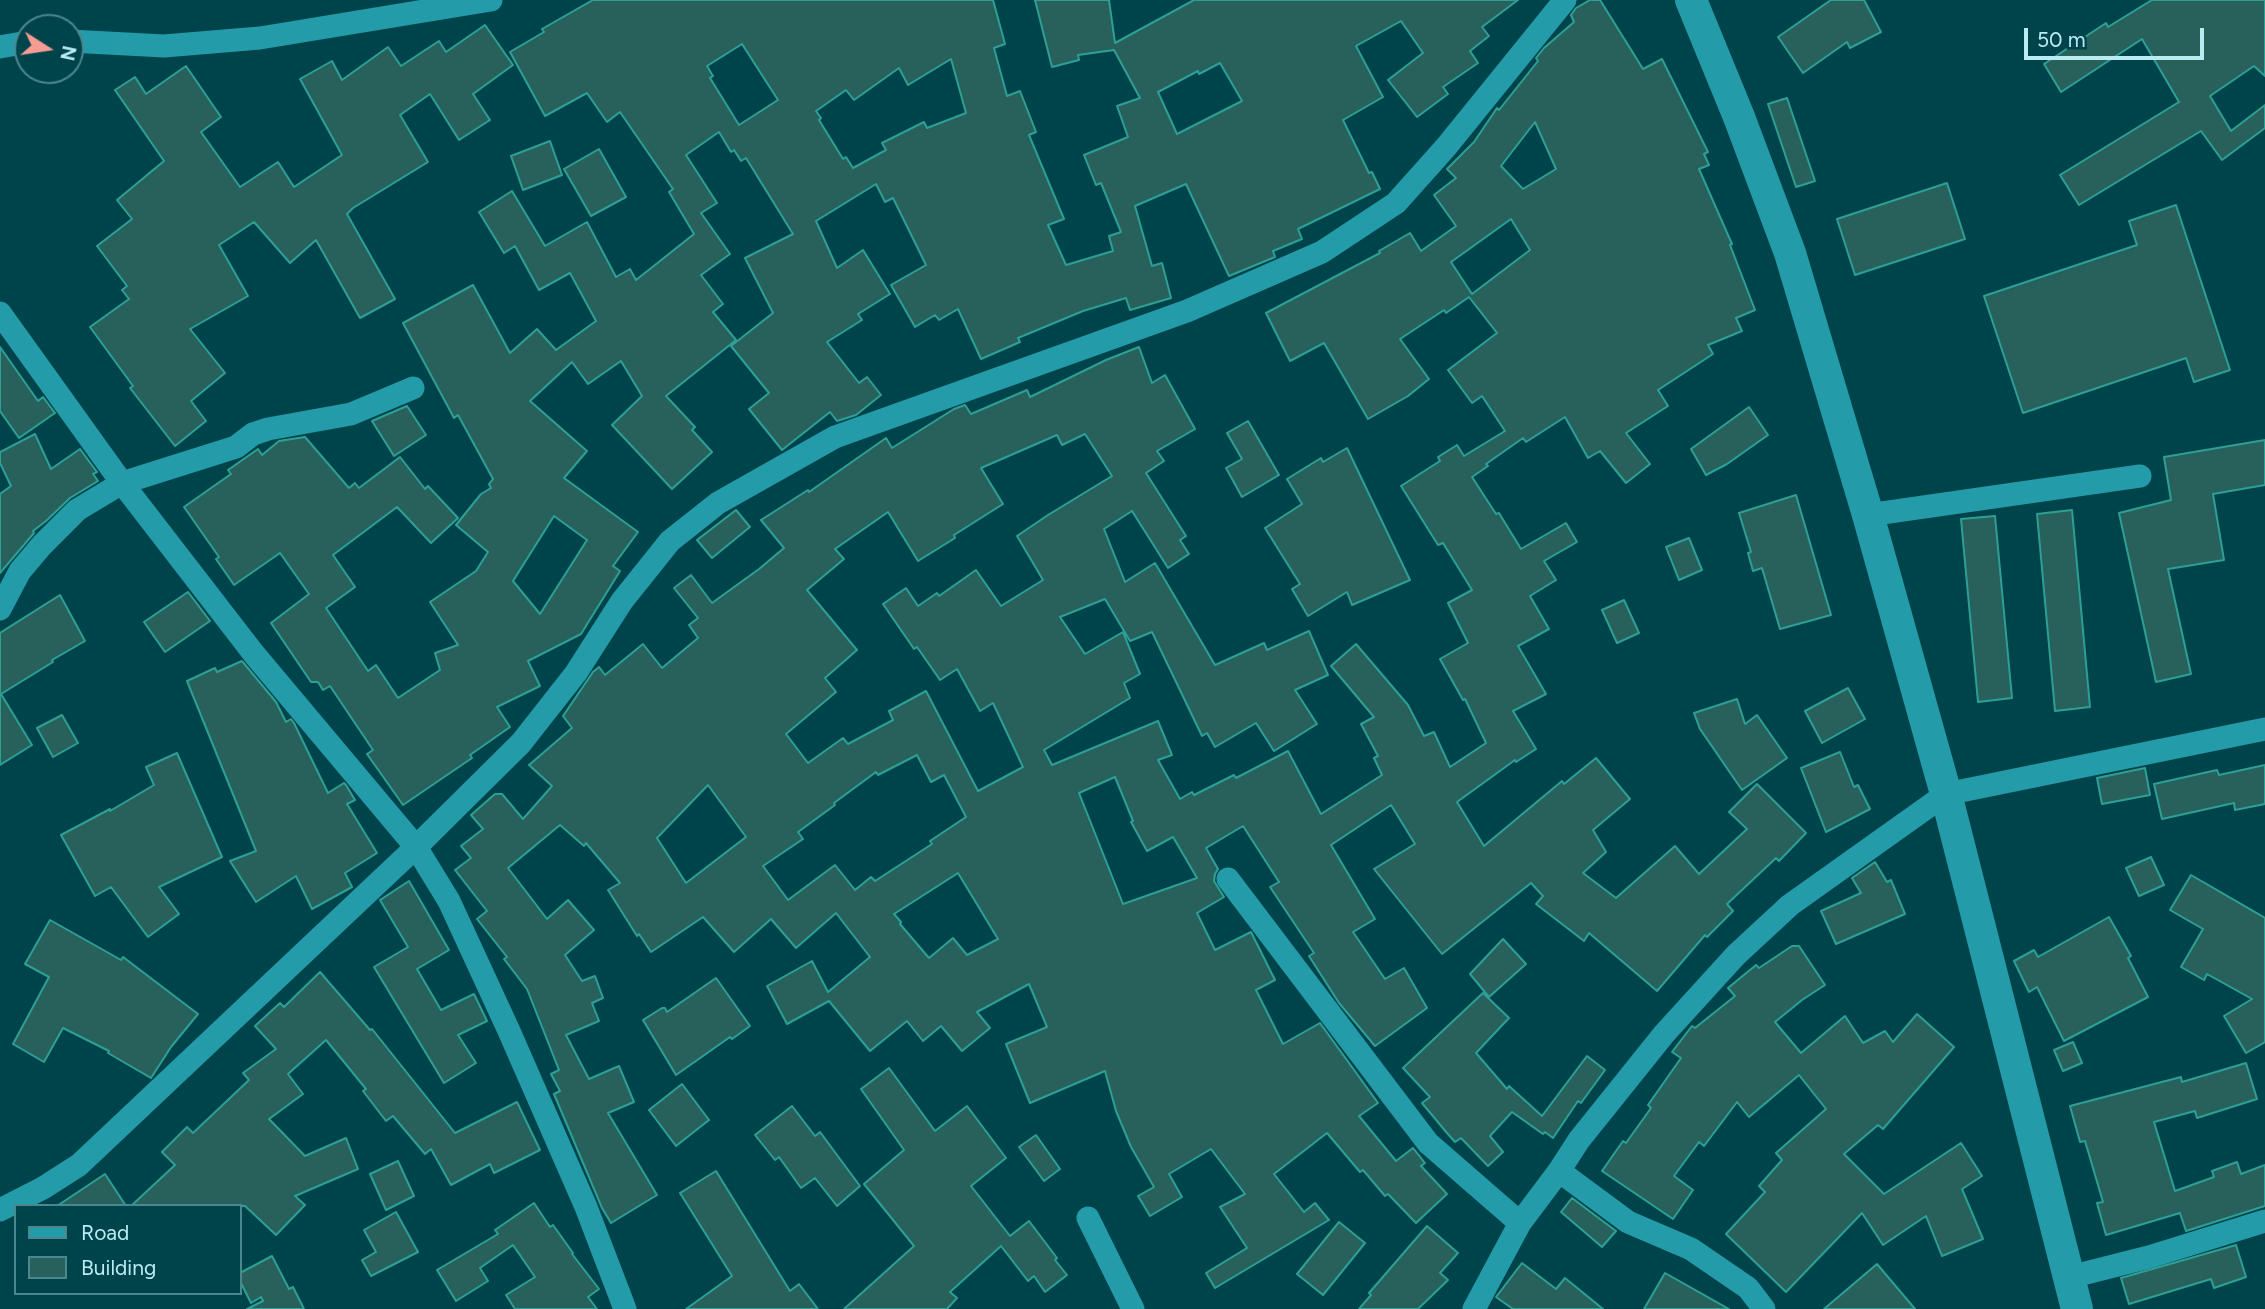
<!DOCTYPE html>
<html>
<head>
<meta charset="utf-8">
<style>
  body { margin:0 }
  #map { position:relative; width:2265px; height:1309px; overflow:hidden; background:#00444b; font-family:Figtree,sans-serif }
  canvas { display:block }
  .legend { position:absolute; left:14px; top:1204px; width:228px; height:91px; box-sizing:border-box; background:#00444b; border:2px solid #4b878e; margin:0; padding:9px 12px; list-style:none; font-size:21px; color:#bbebf2 }
  .legend li { display:flex; align-items:center; gap:14px; height:35px }
  .legend b { width:35px; border:2px solid #4b878e }
  .north { position:absolute; left:14px; top:14px; width:70px; height:70px; box-sizing:border-box; background:#00444b; border:2px solid #4b878e; border-radius:50%; rotate:102deg; font-size:19px; font-weight:700; line-height:28px; text-align:center; color:#bbebf2 }
  .north::after { content:''; display:block; margin:auto; width:24px; height:32px; background:#f59c93; clip-path:polygon(50% 0,100% 100%,50% 72%,0 100%) }
  .scale { position:absolute; left:2024px; top:28px; width:180px; height:32px; box-sizing:border-box; border:4px solid #bbebf2; border-top:0; padding-left:9px; font-size:21px; line-height:24px; white-space:nowrap; color:#bbebf2; -webkit-text-stroke:5px #00444b; paint-order:stroke }
</style>
</head>
<body>
<div id="map">
<canvas width="2265" height="1309"></canvas>
<ul class="legend">
<li><b style="height:9px;background:#249ba8"></b>Road</li>
<li><b style="height:19px;background:#28615b"></b>Building</li>
</ul>
<div class="north">N</div>
<div class="scale">50 m</div>
</div>
<script>
const g = document.querySelector('canvas').getContext('2d');
g.lineJoin = 'round';
function fill(path, color) {
  g.fillStyle = color;
  g.fill(path, 'evenodd');
}
function strokePath(path, color, width, dash) {
  g.strokeStyle = color;
  g.lineWidth = width;
  g.lineCap = dash ? 'butt' : 'round';
  g.setLineDash(dash || []);
  g.stroke(path);
}
const building = new Path2D(`
  M593,0H993L1005,44L994,48L1007,96L1020,91L1036,132L1029,135L1064,219L1048,225L1066,265L1113,251L1109,236L1121,232L1101,183L1096,185L1084,155L1128,137L1117,106L1140,98L1114,50L1078,55L1079,60L1052,67L1035,0H1109L1115,43L1194,0H1518L1482,27L1489,36L1470,51L1478,63L1443,87L1448,94L1417,117L1388,80L1423,53L1401,21L1356,46L1383,97L1343,120L1369,173L1372,172L1380,189L1298,229L1302,239L1273,251L1275,257L1229,276L1186,184L1135,206L1152,266L1162,263L1171,298L1130,310L1126,298L1083,311L1018,338L1020,342L981,359L958,309L939,320L935,315L915,327L891,285L926,265L893,198L885,202L876,184L816,221L837,268L863,250L890,294L858,314L862,320L827,342L859,383L867,377L881,395L856,415L837,421L830,412L782,450L749,409L769,393L731,346L773,313L745,258L793,234L746,158L741,161L734,150L731,152L719,132L686,155L717,203L701,213L730,254L701,275L723,304L713,312L736,340L666,396L695,427L692,430L712,452L672,489L612,425L642,396L621,361L588,384L572,362L530,401L587,451L564,478L638,532L613,566L620,571L581,634L528,661L540,686L497,707L510,727L470,755L472,758L403,805L367,754L373,750L330,686L323,690L318,682H311L271,623L309,594L280,553L234,585L216,559L219,557L184,507L231,474L228,470L258,449L262,455L279,441L305,437L349,488L355,483L359,488L400,457L425,489L428,486L458,518L431,543L397,507L333,555L355,587L326,608L368,671L376,665L398,698L440,670L435,653L458,645L430,602L476,571L488,552L456,525L481,494L491,488L489,484L493,479L458,415L454,418L403,323L473,285L510,353L537,329L556,350L596,321L570,273L539,290L515,246L504,253L479,212L512,191L545,246L587,222L616,277L630,269L636,280L694,234L669,192L673,189L620,112L607,122L587,93L545,116L510,52L544,32L542,29ZM742,44L778,100L739,125L710,78L713,76L707,66ZM951,59L966,113L927,128L924,122L882,143L886,150L853,168L846,157L843,159L819,120L821,118L816,111L846,90L854,100L899,68L908,85ZM1220,63L1242,101L1177,134L1158,92L1198,71L1199,74ZM554,516L587,540L540,614L513,581Z
  M1590,0H1600L1643,69L1662,59L1708,152L1704,154L1709,165L1699,169L1732,244L1730,245L1755,310L1736,318L1742,331L1708,345L1713,354L1658,390L1668,406L1626,433L1650,464L1626,483L1600,451L1588,458L1565,417L1526,442L1523,438L1486,464L1488,466L1472,477L1496,514L1499,513L1521,549L1566,523L1577,542L1544,561L1556,580L1530,596L1549,629L1518,646L1546,694L1513,711L1536,749L1516,762L1515,760L1457,802L1484,846L1562,781L1564,784L1596,758L1630,799L1593,830L1606,852L1583,873L1616,898L1675,846L1699,874L1747,829L1729,812L1757,784L1806,833L1779,861L1776,858L1727,904L1733,911L1707,937L1705,935L1657,991L1589,933L1584,941L1536,904L1543,896L1531,883L1442,954L1374,869L1415,844L1391,805L1331,845L1375,919L1353,932L1385,979L1404,968L1427,1008L1375,1046L1339,1003L1309,956L1314,953L1270,887L1279,882L1243,826L1206,848L1218,869L1215,874L1214,881L1224,897L1197,913L1215,950L1251,932L1275,980L1256,990L1283,1044L1320,1023L1378,1103L1359,1116L1396,1161L1413,1148L1425,1163L1421,1166L1447,1194L1416,1223L1388,1194L1385,1196L1363,1170L1360,1172L1327,1133L1274,1174L1304,1212L1315,1203L1329,1220L1215,1288L1206,1273L1247,1248L1220,1207L1245,1194L1211,1149L1169,1174L1182,1197L1150,1216L1138,1196L1154,1187L1131,1147L1116,1111L1105,1071L1030,1103L1006,1044L1047,1027L1029,984L977,1012L990,1028L962,1051L941,1026L923,1041L907,1021L870,1051L829,1001L787,1024L767,986L812,961L828,992L870,957L836,913L796,948L771,919L734,952L703,917L651,952L639,934L637,936L608,890L620,883L586,843L584,846L560,825L508,868L547,919L568,900L594,930L565,955L582,981L595,976L603,998L592,1003L599,1021L566,1035L589,1079L619,1066L634,1102L608,1113L657,1195L611,1223L602,1208L554,1094L560,1091L551,1074L559,1070L527,989L504,959L507,957L477,919L487,911L455,870L471,858L461,846L483,829L471,815L495,794H502L523,819L552,786L529,765L572,728L563,716L593,672L599,667L605,675L643,644L662,668L698,638L689,625L698,618L674,588L691,575L712,603L759,569L784,548L761,520L808,490L809,492L886,438L892,448L954,409L965,405L971,414L1027,390L1030,397L1106,360L1139,347L1152,383L1165,375L1195,429L1157,451L1164,461L1146,473L1186,536L1180,540L1189,554L1168,568L1132,511L1104,529L1125,582L1155,563L1215,665L1264,643L1267,650L1309,631L1328,675L1295,690L1317,724L1274,751L1256,723L1215,747L1207,733L1202,736L1152,632L1130,641L1105,599L1060,617L1085,654L1123,632L1140,674L1124,683L1130,698L1044,750L1052,765L1158,721L1172,755L1158,760L1180,799L1192,792L1194,795L1234,775L1236,778L1288,751L1321,814L1382,775L1374,758L1378,756L1361,724L1374,717L1331,666L1356,644L1408,705L1424,736L1434,732L1450,767L1486,743L1465,699L1463,700L1440,659L1468,643L1448,603L1472,590L1443,543L1438,545L1401,486L1440,461L1438,457L1457,445L1464,456L1505,431L1482,396L1472,403L1448,370L1497,333L1469,297L1446,313L1444,310L1400,339L1429,379L1408,396L1368,419L1324,343L1290,361L1266,313L1380,253L1379,251L1410,233L1421,251L1456,226L1434,195L1456,178L1447,169L1474,142L1497,108L1499,110L1538,61L1536,58L1544,48L1574,22L1571,15L1576,8ZM1535,122L1556,169L1523,189L1501,166ZM1511,219L1530,250L1472,294L1451,262ZM1085,434L1112,476L1048,515L1017,536L1043,580L1001,606L976,570L939,596L937,593L918,606L906,588L883,604L914,649L917,647L940,680L957,669L980,711L993,703L1023,767L978,791L926,691L889,711L893,720L848,744L843,738L808,763L786,734L836,692L825,678L857,650L807,590L844,559L835,549L888,512L918,561L955,538L954,535L1003,504L981,468L1057,435L1062,445ZM917,755L931,782L944,775L966,817L930,841L932,844L875,881L871,877L855,890L835,865L788,900L763,866L803,839L798,832L835,805L834,803L876,772L878,775ZM1115,777L1133,821L1131,822L1147,851L1173,837L1197,878L1123,904L1079,793ZM708,785L746,837L686,883L657,838ZM958,873L998,939L967,955L953,938L929,958L900,924L901,922L894,914Z
  M1831,0H1864L1881,32L1850,48L1847,42L1803,73L1778,37Z
  M2152,0H2265V76L2254,66L2210,96L2231,131L2265,105V128L2222,160L2201,131L2079,205L2060,175L2179,102L2142,39L2061,92L2044,64L2106,23L2108,27Z
  M485,25L513,65L473,94L490,120L459,140L430,94L400,115L428,162L353,208L347,214L395,299L360,318L316,240L290,263L254,222L219,245L248,296L190,329L225,373L191,401L206,421L175,446L130,388L133,386L90,327L129,299L122,290L127,286L97,246L132,219L117,200L164,161L115,90L135,77L146,94L186,66L221,117L201,132L240,187L278,162L294,187L342,155L300,79L332,61L342,80L388,47L401,66L439,41L446,52Z
  M1787,98L1815,181L1796,187L1768,104Z
  M550,141L562,175L523,190L511,156Z
  M599,149L626,197L591,216L564,169Z
  M1947,183L1965,239L1855,275L1837,219Z
  M2176,205L2230,370L2194,382L2186,358L2023,413L1984,296L2137,245L2129,221Z
  M0,347L38,401L43,397L55,413L19,438L0,411Z
  M407,406L426,435L394,456L372,421Z
  M1749,407L1768,435L1727,464L1706,475L1691,449Z
  M1248,421L1279,475L1242,497L1226,468L1242,459L1227,433Z
  M35,434L51,469L80,449L97,472L93,474L98,481L70,498L46,521L33,531L34,533L0,573V494L11,486L0,463V452Z
  M2265,440V485L2213,494L2224,560L2168,569L2191,674L2156,682L2119,513L2171,500L2164,457Z
  M1347,448L1410,580L1352,605L1347,592L1308,616L1292,589L1300,584L1265,528L1302,504L1287,479L1321,458L1323,462Z
  M1796,495L1831,615L1780,629L1762,568L1753,571L1748,553L1751,552L1739,513Z
  M736,510L750,527L712,558L697,540Z
  M2072,510L2090,707L2055,711L2037,514Z
  M1995,516L2012,698L1978,702L1961,519Z
  M1689,538L1702,570L1679,580L1666,547Z
  M188,592L210,621L165,652L144,622Z
  M60,595L85,641L52,660L53,662L1,694L32,745L0,765V633Z
  M1624,600L1639,633L1617,643L1602,610Z
  M242,661L276,702L286,722L291,719L294,723L328,793L344,783L346,785L355,800L347,804L377,853L345,873L352,887L312,909L296,876L256,902L230,861L256,851L187,681L215,668L217,672Z
  M1848,688L1865,719L1822,743L1805,711Z
  M1737,699L1745,724L1757,715L1787,758L1742,790L1700,729L1694,713Z
  M62,715L78,743L53,757L37,728Z
  M1840,752L1854,787L1858,785L1870,809L1826,832L1801,768Z
  M177,753L222,857L159,887L179,914L148,937L111,887L95,896L61,835L110,809V811L154,785L146,767Z
  M2265,765V804L2235,810L2234,803L2162,819L2154,784L2217,770L2219,775Z
  M2145,768L2150,795L2102,804L2097,778Z
  M2151,857L2164,885L2139,896L2126,868Z
  M1875,862L1887,882L1891,880L1905,914L1836,944L1821,911L1861,893L1852,878Z
  M2191,875L2265,918V1042L2246,1053L2224,1016L2252,999L2207,974L2204,980L2181,967L2203,929L2170,910Z
  M409,881L449,950L417,969L441,1010L474,994L487,1021L458,1035L476,1063L444,1083L374,967L408,947L380,900Z
  M2109,917L2131,956L2128,958L2148,997L2064,1041L2037,987L2029,992L2014,961L2034,950L2038,957Z
  M50,920L121,960L123,957L198,1014L171,1047L151,1078L108,1053L109,1051L63,1028L44,1062L13,1044L49,977L25,964Z
  M1503,939L1526,964L1489,997L1470,974Z
  M1792,946H1799L1825,985L1802,1000L1775,1022L1801,1053L1845,1016L1863,1043L1885,1031L1893,1042L1917,1014L1954,1047L1883,1129L1878,1125L1844,1154L1884,1194L1961,1143L1982,1176L1962,1189L1983,1239L1942,1256L1926,1216L1883,1245L1862,1213L1786,1292L1726,1234L1765,1192L1759,1186L1782,1160L1776,1153L1826,1109L1799,1075L1749,1117L1737,1102L1704,1146L1699,1142L1674,1176L1693,1190L1673,1219L1602,1171L1623,1141L1626,1143L1651,1108L1648,1105L1681,1058L1672,1052L1692,1026L1695,1028L1735,996L1728,988L1756,965L1759,968Z
  M320,972L370,1030L372,1029L455,1133L517,1102L540,1150L494,1173L490,1164L451,1185L431,1149L425,1154L393,1116L386,1121L363,1091L366,1089L326,1040L288,1074L303,1094L269,1119L305,1156L346,1138L358,1169L295,1196L305,1205L276,1235L245,1206H131L175,1165L162,1152L187,1127L193,1133L249,1080L243,1073L276,1049L255,1026L280,1003L284,1007Z
  M716,978L750,1026L732,1039L730,1037L676,1075L643,1020L662,1008H665L667,1012Z
  M1483,993L1509,1018L1476,1053L1507,1089L1509,1086L1542,1116L1587,1056L1605,1070L1581,1103L1578,1101L1553,1138L1545,1132L1543,1134L1512,1112L1490,1136L1503,1152L1488,1166L1461,1138L1455,1142L1447,1133L1422,1103L1430,1097L1403,1068Z
  M2073,1042L2082,1063L2063,1071L2054,1050Z
  M2246,1063L2257,1099L2197,1118L2195,1111L2154,1122L2175,1191L2214,1177L2212,1171L2237,1162L2241,1174L2265,1165V1206L2186,1231L2180,1213L2106,1235L2097,1203L2103,1202L2085,1141L2080,1142L2070,1106L2181,1077L2182,1082Z
  M889,1068L935,1131L967,1106L1006,1158L971,1186L1010,1236L1029,1221L1057,1258L1055,1260L1067,1275L1045,1292L1034,1276L1028,1281L1001,1246L950,1292L957,1298L947,1309H844L914,1246L864,1184L904,1150L861,1089Z
  M682,1084L709,1120L676,1146L649,1110Z
  M792,1106L815,1136L820,1132L860,1186L837,1206L815,1178L801,1188L779,1157L775,1160L755,1135Z
  M1036,1135L1060,1169L1044,1181L1019,1147Z
  M398,1161L414,1196L386,1210L370,1174Z
  M716,1171L790,1291L799,1284L818,1309H686L732,1276L680,1193Z
  M105,1174L126,1206H57Z
  M1572,1198L1616,1231L1602,1247L1561,1212Z
  M534,1203L550,1227L553,1225L573,1253L572,1254L599,1289L588,1297L597,1309H515L506,1295L535,1277L513,1245L480,1268L488,1281L456,1301L437,1270L498,1234L495,1230Z
  M396,1212L418,1252L371,1276L362,1260L376,1252L364,1230Z
  M1339,1222L1365,1243L1323,1295L1297,1274Z
  M1427,1226L1458,1253L1440,1273L1448,1280L1418,1309H1359L1371,1295L1369,1293Z
  M2236,1245L2246,1277L2214,1288L2211,1279L2129,1304L2121,1278Z
  M272,1256L289,1289L293,1287L304,1309H247L263,1301L261,1297L251,1303L240,1281V1273Z
  M1522,1263L1556,1289L1565,1278L1603,1309H1513L1496,1297Z
  M1877,1264L1915,1309H1824Z
  M1665,1273L1729,1309H1644Z`);
const street = new Path2D(`
  M70,41L164,46L260,38L491,0
  M0,47L28,42
  M0,313L122,483L254,654L416,847L449,901L509,1031L586,1207L625,1309
  M1868,515L2140,476
  M0,609L20,571L42,545L77,510L122,483L236,447L253,434L268,429L351,414L413,388
  M1228,879L1428,1143L1520,1223
  M1559,1171L1628,1222L1691,1249L1748,1288L1764,1309
  M0,1210L43,1188L79,1165L416,847L521,743L576,673L622,601L670,541L718,503L835,437L1187,311L1322,252L1396,203L1446,147L1565,0
  M1088,1218L1133,1309
  M2070,1277L2149,1257L2265,1221
  M1474,1309L1520,1223L1559,1171L1579,1140L1664,1034L1736,955L1790,905L1946,794L2265,729`);
const secondary = new Path2D(`
  M1691,0L1739,117L1790,253L1868,515L1946,794L2077,1309`);
fill(building, '#28615b');
strokePath(building, '#2da096', 2);
strokePath(street, '#249ba8', 23);
strokePath(secondary, '#249ba8', 32);
</script>
</body>
</html>
